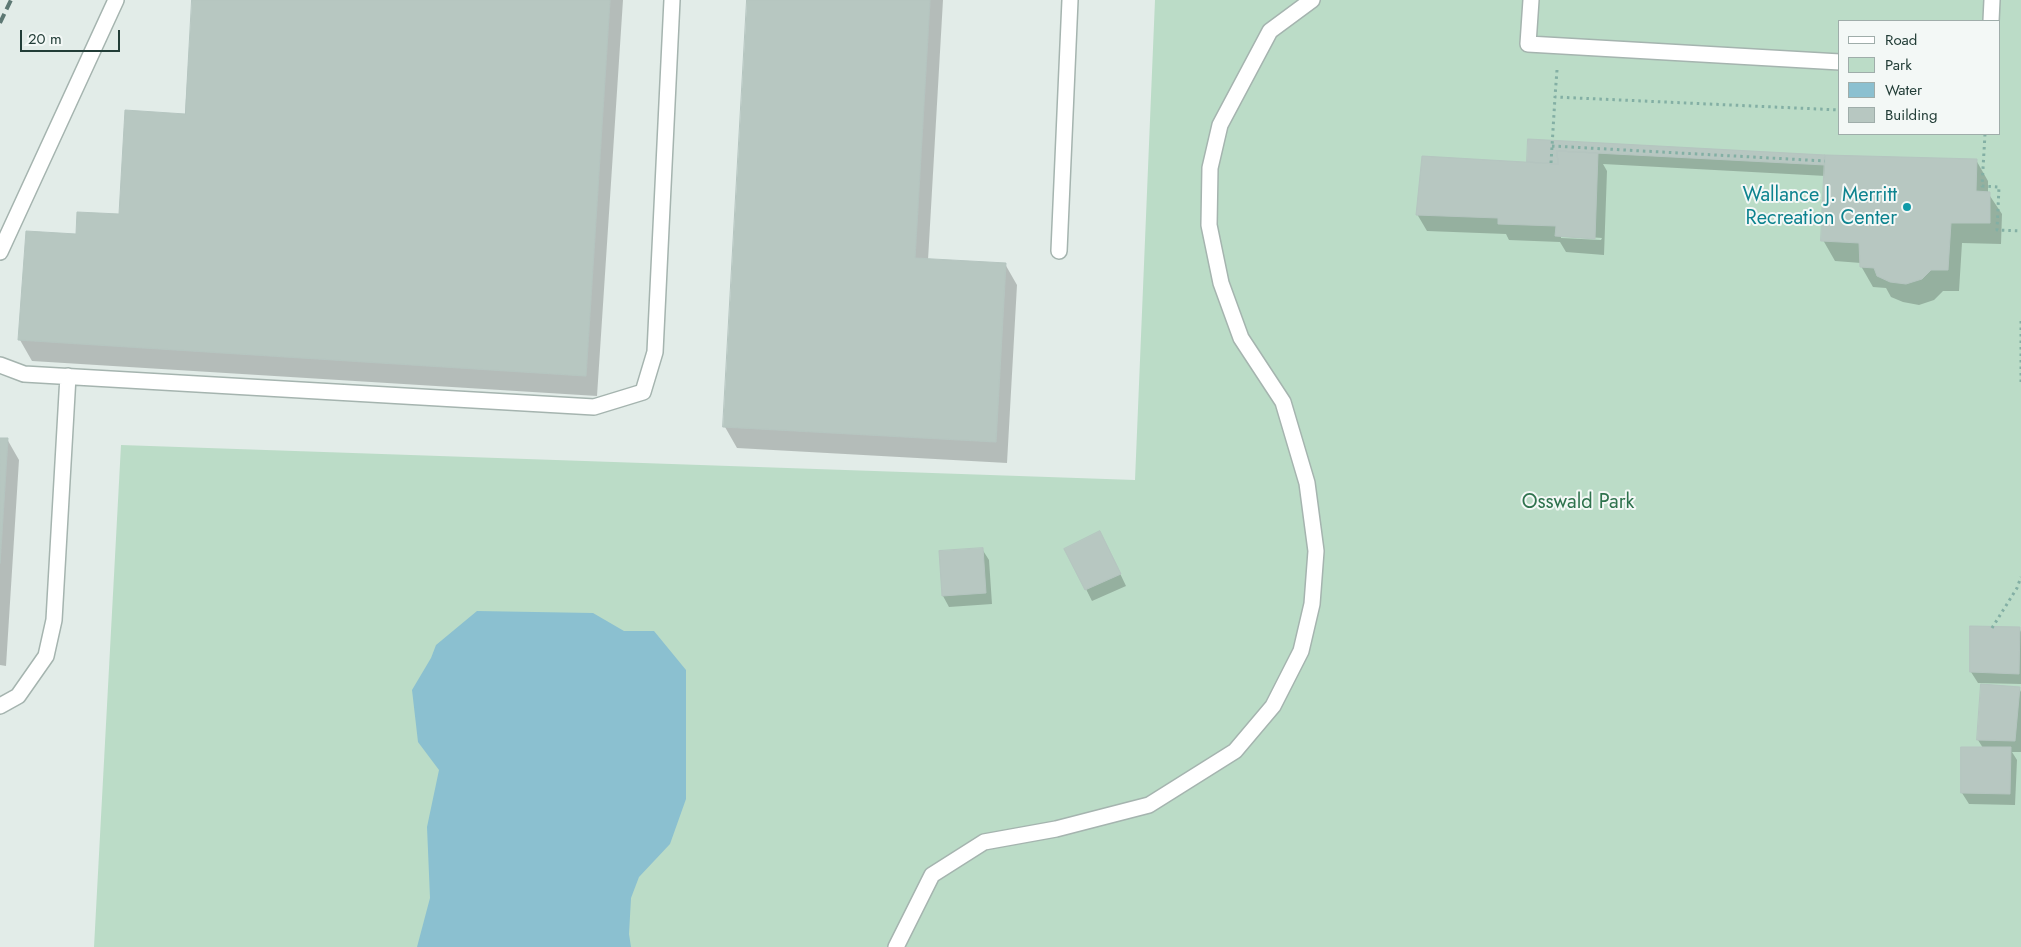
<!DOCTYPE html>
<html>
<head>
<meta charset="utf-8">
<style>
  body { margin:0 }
  #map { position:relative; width:2021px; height:947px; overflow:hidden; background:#e2ece8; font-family:Jost,sans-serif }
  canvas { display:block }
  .legend { position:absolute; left:1838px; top:20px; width:162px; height:115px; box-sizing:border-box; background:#f3f8f6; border:1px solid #9fadaa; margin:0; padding:6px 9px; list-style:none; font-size:15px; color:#223d37 }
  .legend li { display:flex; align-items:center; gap:10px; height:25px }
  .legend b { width:25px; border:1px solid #9fadaa }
  .scale { position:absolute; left:20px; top:30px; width:100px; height:22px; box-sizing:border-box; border:2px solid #223d37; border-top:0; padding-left:6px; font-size:15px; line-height:18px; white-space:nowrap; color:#223d37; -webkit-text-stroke:4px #f3f8f6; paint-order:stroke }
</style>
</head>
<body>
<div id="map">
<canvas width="2021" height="947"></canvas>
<ul class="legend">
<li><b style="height:6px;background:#fff"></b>Road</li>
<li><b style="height:14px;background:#bbdcc7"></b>Park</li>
<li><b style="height:14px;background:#8bc0d0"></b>Water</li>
<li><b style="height:14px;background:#b7c7c1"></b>Building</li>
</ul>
<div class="scale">20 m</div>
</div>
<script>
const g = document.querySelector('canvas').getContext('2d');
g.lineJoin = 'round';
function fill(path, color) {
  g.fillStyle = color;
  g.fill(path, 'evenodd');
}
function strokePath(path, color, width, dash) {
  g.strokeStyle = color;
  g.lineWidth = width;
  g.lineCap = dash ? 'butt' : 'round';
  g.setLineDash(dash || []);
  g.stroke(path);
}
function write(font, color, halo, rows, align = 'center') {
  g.font = font + ' Jost,sans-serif';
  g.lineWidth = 4;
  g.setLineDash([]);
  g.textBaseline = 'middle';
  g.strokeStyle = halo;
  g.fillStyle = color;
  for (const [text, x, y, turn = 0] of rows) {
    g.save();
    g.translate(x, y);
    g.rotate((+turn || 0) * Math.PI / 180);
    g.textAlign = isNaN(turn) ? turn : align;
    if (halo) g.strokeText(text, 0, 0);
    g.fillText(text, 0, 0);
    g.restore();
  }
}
const green = new Path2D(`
  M1155,0H2021V947H94L121,445L1135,480ZM1840,21H2000V134H1840Z`);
const water = new Path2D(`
  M477,611L593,613L624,631H654L686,670V799L670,844L639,877L631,898L629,934L631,947H417L430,898L427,827L439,770L418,742L412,690L431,658L436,645Z`);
const shadow = new Path2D(`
  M193,0H623L597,396L32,361L20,340L77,236L120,216L186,115Z
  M749,0H943L928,260L1005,264L1017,285L1007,463L737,448L725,427Z
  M1529,141L1825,156L1976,160L1988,181V193L2002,214L2001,244L1962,243L1959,291H1943L1934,300L1919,305L1903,302L1891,297L1886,288L1873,287L1861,266V263L1835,261L1823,240L1826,176L1603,164L1607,171L1604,255L1566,252L1560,242L1509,240L1506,234L1427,231L1417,214L1530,163ZM1561,235L1602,238L1601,240L1561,238Z
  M0,439H7L19,460L6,666L0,665Z
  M1106,544L1126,586L1092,601L1086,589Z
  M982,549L989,560L992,604L949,607L943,596Z
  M1971,628H2019L2021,632V684L1978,683L1971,672Z
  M2019,688L2021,692V752H2012L2017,760L2015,805L1969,804L1962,793L1983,748L1978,740Z`);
const building = new Path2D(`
  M192,0H610L586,376L18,340L26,231L76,234L77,212L119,214L125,110L185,114Z
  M747,0H930L915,258L1006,263L996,442L723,427Z
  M1528,139L1825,155V165L1557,151L1558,164L1527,162Z
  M1557,151L1598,153L1595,239L1555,236L1556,226L1498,224V218L1416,215L1422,156L1558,164Z
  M1825,155L1977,159L1976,191L1990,192V223H1951L1948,270H1931L1922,279L1906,284L1890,282L1877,276L1874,268L1860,267L1859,243L1821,241Z
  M0,438H8L0,563Z
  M1100,531L1121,574L1085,590L1064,549Z
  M983,548L986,593L942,596L939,551Z
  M1970,626L2020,627L2019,674L1970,672Z
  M1981,684L2020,687L2015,741L1977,740Z
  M1961,747H2011L2010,794L1961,793Z`);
const path = new Path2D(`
  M1557,70L1555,97L1840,110
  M1985,134L1982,186L1999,187L1997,230L2021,231
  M1552,146L1825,161
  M1551,163L1555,97
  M2021,321V386
  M1992,628L2017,588L2021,577`);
const minor = new Path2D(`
  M1531,0L1528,44L1840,62
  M1991,21L1992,0
  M1059,251L1070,0
  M0,252L116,0
  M0,365L24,374L594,407L643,392L655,352L672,0
  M0,706L18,696L46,656L54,620L68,376
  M896,947L932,875L984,842L1056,829L1149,805L1235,751L1273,706L1301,651L1312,604L1316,551L1307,483L1283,402L1241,338L1221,283L1209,225L1210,168L1220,125L1270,31L1312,0`);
const rail = new Path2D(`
  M0,23L11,0`);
const markers = [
  [1907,207,5,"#0f9aa8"]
];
const cultureNames = [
  ["Wallance J. Merritt",1897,196],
  ["Recreation Center",1897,219]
];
const parkNames = [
  ["Osswald Park",1578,503]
];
fill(green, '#bbdcc7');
fill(water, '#8bc0d0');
fill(shadow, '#0003');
fill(building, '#b7c7c1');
strokePath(building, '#b5c5c0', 1);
strokePath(minor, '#a5b4af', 18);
strokePath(path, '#83afa4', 3, [2.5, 4]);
strokePath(minor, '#fff', 15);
strokePath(rail, '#5d7873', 4, [10, 5]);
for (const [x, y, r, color] of markers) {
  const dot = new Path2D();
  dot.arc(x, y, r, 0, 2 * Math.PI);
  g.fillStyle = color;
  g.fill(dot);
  strokePath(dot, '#f3f8f6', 2);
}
write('20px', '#0d838f', '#f3f8f6', cultureNames, 'right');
write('20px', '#2e724d', '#f3f8f6', parkNames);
</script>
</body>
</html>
